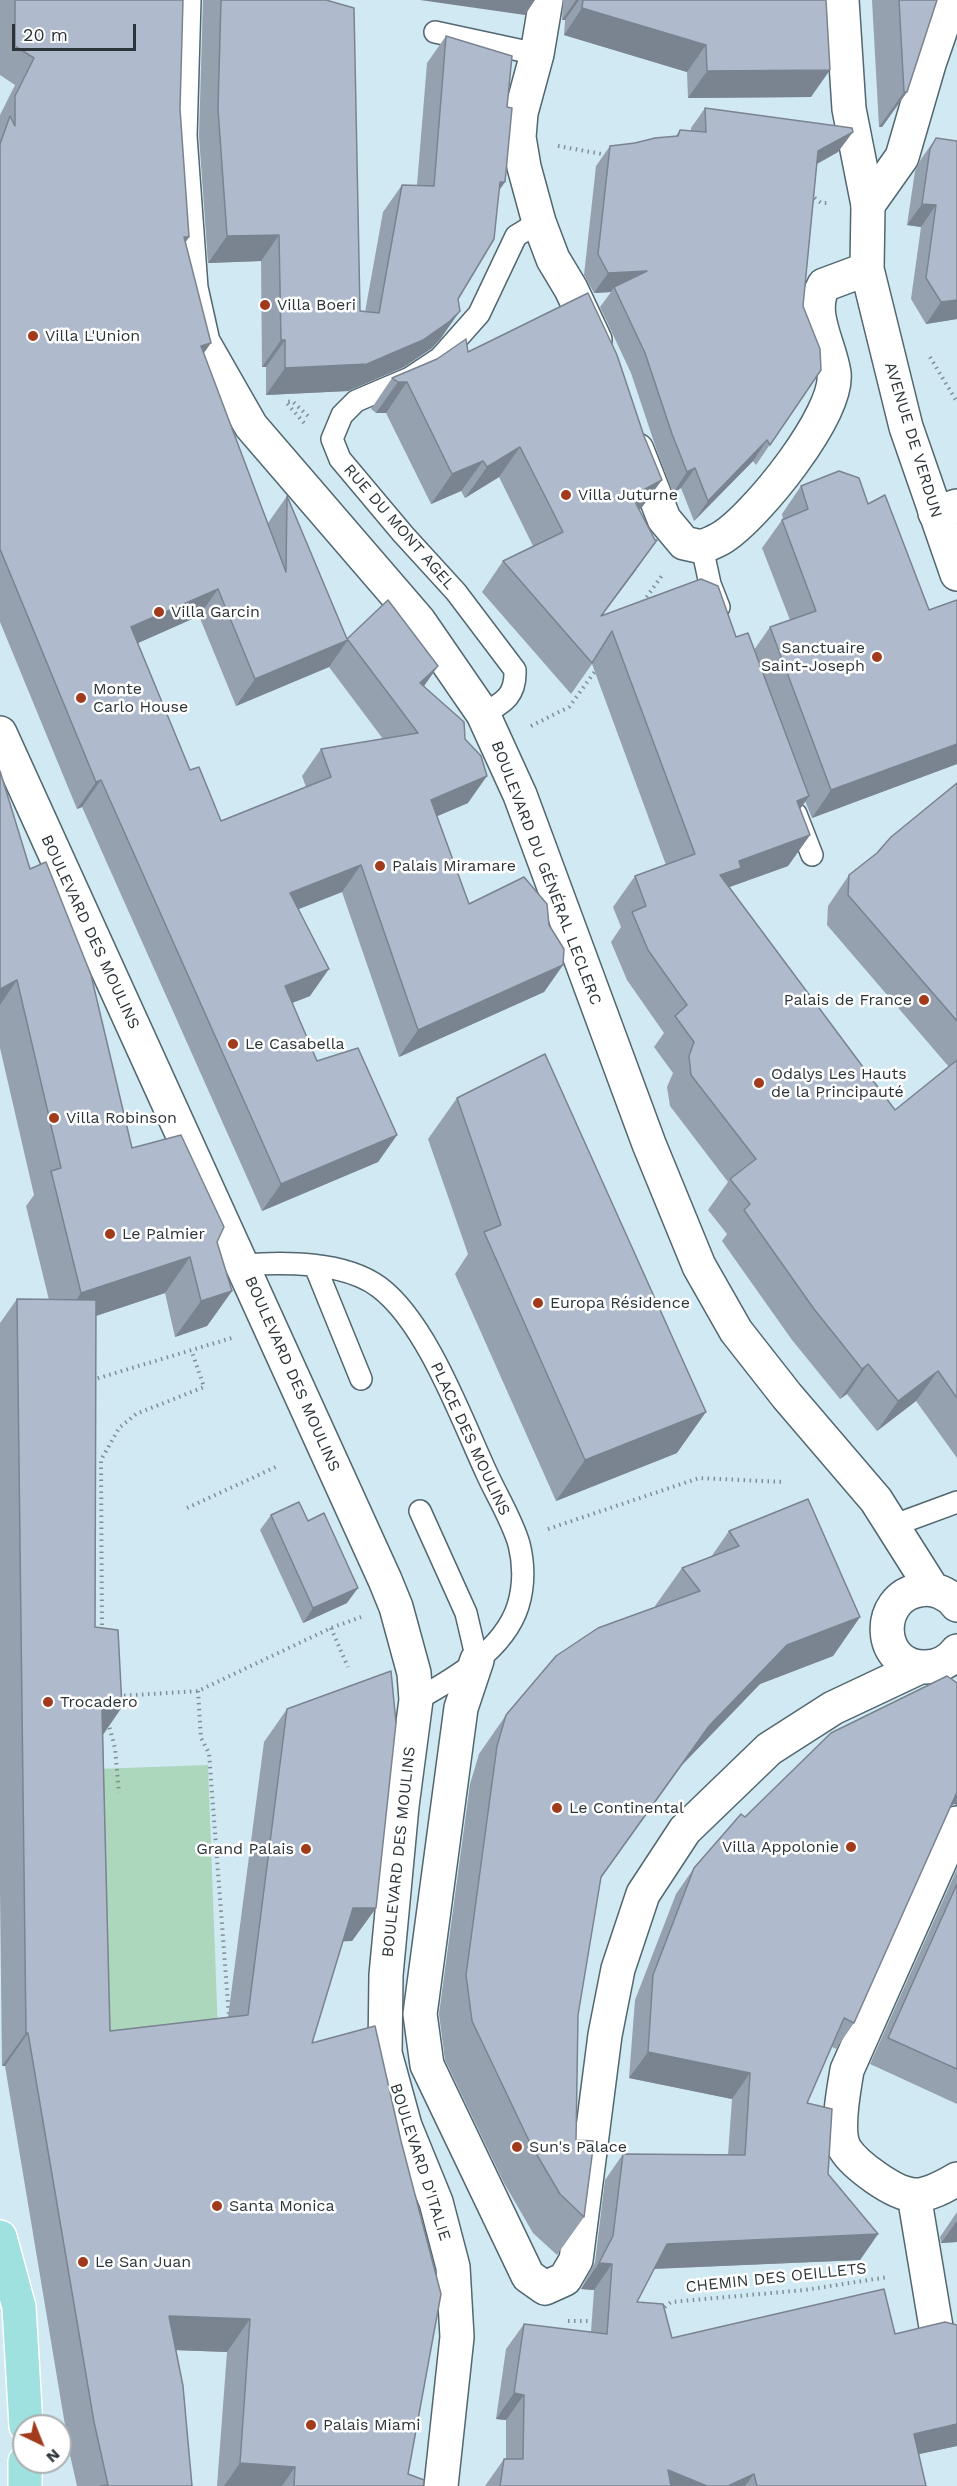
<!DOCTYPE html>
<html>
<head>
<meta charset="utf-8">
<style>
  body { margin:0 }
  #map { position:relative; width:957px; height:2486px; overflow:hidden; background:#d1e9f3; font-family:"Work Sans",sans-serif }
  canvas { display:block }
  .north { position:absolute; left:12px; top:2414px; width:60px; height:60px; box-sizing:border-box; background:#fff; border:2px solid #aaaeaf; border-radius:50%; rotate:137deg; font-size:16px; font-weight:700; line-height:24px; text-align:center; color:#2b3438 }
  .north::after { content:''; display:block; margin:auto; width:21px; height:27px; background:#a23a1c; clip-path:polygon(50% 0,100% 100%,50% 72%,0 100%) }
  .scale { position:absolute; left:12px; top:24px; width:124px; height:27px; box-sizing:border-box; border:3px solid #2b3438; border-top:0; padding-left:8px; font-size:18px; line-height:21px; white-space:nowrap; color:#2b3438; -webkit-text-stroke:4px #fff; paint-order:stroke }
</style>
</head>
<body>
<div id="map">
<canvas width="957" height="2486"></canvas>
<div class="north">N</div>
<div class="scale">20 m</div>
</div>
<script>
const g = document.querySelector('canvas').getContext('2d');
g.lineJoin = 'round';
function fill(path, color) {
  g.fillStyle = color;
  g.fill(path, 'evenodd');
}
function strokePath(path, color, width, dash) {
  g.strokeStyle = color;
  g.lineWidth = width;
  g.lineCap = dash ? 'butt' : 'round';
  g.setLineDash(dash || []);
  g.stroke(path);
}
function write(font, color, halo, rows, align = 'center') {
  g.font = font + ' "Work Sans",sans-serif';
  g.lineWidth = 5;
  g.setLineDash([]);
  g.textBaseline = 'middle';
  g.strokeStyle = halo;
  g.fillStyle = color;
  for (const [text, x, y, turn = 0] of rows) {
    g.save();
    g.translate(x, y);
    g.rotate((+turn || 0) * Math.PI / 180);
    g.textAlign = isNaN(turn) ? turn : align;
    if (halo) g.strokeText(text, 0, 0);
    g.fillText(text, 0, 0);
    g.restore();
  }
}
const green = new Path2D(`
  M208,1765L218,2032L98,2055L95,1769Z`);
const path = new Path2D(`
  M558,146L607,155
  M810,194L821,203H829
  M930,357L957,402
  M304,423L286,402L292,401L308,416
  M643,602L663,574
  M531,726L569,707L596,670
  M92,1380L235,1337
  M187,1508L278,1466
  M548,1529L699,1478L784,1482
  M331,1628L348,1667
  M102,1631L101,1460L119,1428L136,1414L204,1387L192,1352
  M198,1691L201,1738L209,1753L229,2017
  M118,1696L198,1691L331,1628L361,1617
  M108,1722L115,1748L119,1793
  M660,2311L671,2302L805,2290L888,2277
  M568,2321H597`);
const lane = new Path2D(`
  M435,32L537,54
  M702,547L710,584L719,607
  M483,714C504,702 516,696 515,670L456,592L403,534L340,459L332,439L342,415L356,401L410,378L440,358L479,314L516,236L539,222
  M796,814L812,855
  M243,1265C284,1262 344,1261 379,1287C427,1323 461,1418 487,1474C497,1496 512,1520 519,1544C524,1564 524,1586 518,1606C504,1650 454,1679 416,1700
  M315,1266L361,1379
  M420,1511L466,1613L477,1660
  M892,1526L957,1502`);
const street = new Path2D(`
  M184,0L180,136L191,288L203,342L251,426L419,621L483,714L520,795L649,1144L699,1266L736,1331L787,1396L876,1500L933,1590
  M868,205L902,157L929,64L951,0
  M935,513L957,506
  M957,1605C949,1594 934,1587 920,1590C874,1597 877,1668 925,1667C938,1667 949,1662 957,1651
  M477,1660L461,1708L420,2014L427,2065L528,2276L545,2288L565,2279L576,2260L605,2035L618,1969L643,1894L685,1830L769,1749L833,1708L920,1667
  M957,1823L847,2070C844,2090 835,2131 845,2149C855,2165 894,2194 914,2195C928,2196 945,2186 957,2179
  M914,2195L937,2333`);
const secondary = new Path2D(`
  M546,0L537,54L521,113L519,137L524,167L539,222L553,259L571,289L595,340
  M842,0L849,109L868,205L867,269L906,427L957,574
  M637,450L664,519L684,543L702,547C709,544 717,541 723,537C756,516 839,414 834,373C830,344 808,313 824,285L867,269
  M0,733L385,1580L396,1607L414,1673L416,1700L402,1806L386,1975L385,2053L405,2126L436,2202L453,2267L457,2337L441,2486`);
const primary = new Path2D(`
  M0,2237L19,2307L26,2426
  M25,2486V2462`);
const wall = new Path2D(`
  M0,0H183L180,109L189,237L185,243L204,354L268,523L287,496L347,639L438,666L424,686L468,803L437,816L469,904L549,925L563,965L544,992L399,1057L342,892L298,909L310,996L292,1003L317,1061L397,1135L378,1162L262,1211L82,807L77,809L0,622V115L15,85L0,75ZM199,616L236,706L329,667L383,739L321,749L302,776L306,787L221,821L190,770L138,643Z
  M203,0H326L360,311L365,312L383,212L402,185H417L427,63L446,36L507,107L505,182L499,190L458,299L441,338L432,348L404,367L348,391L266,395V367H262L261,261L208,263L199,136Z
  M563,0H826L811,97L688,98L687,72L564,35L565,20H562Z
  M872,0H937L907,92L882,127H879Z
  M705,108L838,152L817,164L803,306L821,370L756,465L753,461L694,521L681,488L673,493L658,454L631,373L600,307L611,292L594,293L584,275L596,166L610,146L635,143L675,137L680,130L691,131V128Z
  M936,138L957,141V319L926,324L911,299L921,227L907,225L915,171L921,159Z
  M468,352L640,510L636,570L602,615L736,637L754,650L770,627L790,620L762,548L782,520L783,519L782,514L801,486L868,504L929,610L957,600V764L812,818L805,801L800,809L810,835L788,866L729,887L895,1110L949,1067L827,925L828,906L849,875L877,853L957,783V1458L916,1401L877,1431L847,1394L840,1399L792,1340L722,1241L727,1234L708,1210L728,1182L670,1106L667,1087L673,1073L654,1047L664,1033L627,980L611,942L621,927L613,907L635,876L666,865L592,664L571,694L482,592L503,561L533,546L499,477L465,498L461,491L431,504L386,413H376L371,409L392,378Z
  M0,771L30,869L132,1148L217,1242L232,1291L207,1326L175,1337L165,1293L96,1316L95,1627L122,1707L103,1735L110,2031L228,2017L264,1742L287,1709L376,1908L352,1941H343L312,2043L408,2474L423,2486H217L227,2352L176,2350L192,2486H77L70,2455L5,2066H2L0,1890V1323L17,1299L49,1300L26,1206L34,1195L0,1048Z
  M457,1098L677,1453L556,1501L455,1274L468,1254L428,1139Z
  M271,1515L347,1603L303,1623L260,1530Z
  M729,1531L860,1617L833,1656L760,1684L682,1765L601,1878L578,2015L576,2140L584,2217L557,2255L533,2233L504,2183L445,2060L439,2014L470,1784L479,1754L506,1715L656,1607L655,1606L682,1568L711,1557Z
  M954,1804L951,1806L854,2023L836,2049L832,2047L807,2103L828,2174L878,2234L860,2260L654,2269L637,2302L672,2338L895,2334L957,2325V2446L919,2454L926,2486H485L504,2459H506V2420L496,2419L506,2349L524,2324L591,2332L594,2290L581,2289L595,2262L605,2180L623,2154L728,2155L732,2099L629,2078L635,2000L676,1894L694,1868L745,1817Z
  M957,1869V2104L870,2064Z
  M957,2212V2242L941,2243L940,2237Z`);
const shadedWall = new Path2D(`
  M420,0H535L525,15Z
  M576,0H579L565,20H562Z
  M582,8L706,45L687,72L564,35Z
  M830,70L811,97L688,98L707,71Z
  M904,92H907L882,127H879Z
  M853,132L838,152L804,171L818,151Z
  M500,182H505L486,209Z
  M922,204L936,205L921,227L907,225Z
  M279,235L261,261L208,263L227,236Z
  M184,237H189L170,264Z
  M647,271L614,287L611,292L594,293L608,273Z
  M957,300V319L926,324L941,302Z
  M460,311L441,338L432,348L404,367L348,391L266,395L285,368Z
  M281,340H285L266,367H262Z
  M211,343L192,370L201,346Z
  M398,382H407L386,413H376Z
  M767,440L753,461L694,521L708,501Z
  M520,447L499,477L465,498L487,467Z
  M483,461L461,491L431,504L452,474Z
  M695,468L681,488L673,493L687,472Z
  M662,480L640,510L632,496Z
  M657,540L636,570L579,646L601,616Z
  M218,589L199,616L113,654L131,627Z
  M348,640L329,667L236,706L255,679Z
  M438,666L419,693L420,683Z
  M957,744V764L812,818L831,790Z
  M487,776L468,803L412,827L431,800Z
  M101,780L82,807L77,809L96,782Z
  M809,796L788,827L797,801Z
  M810,835L788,866L727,888L720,875L739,861Z
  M361,865L342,892L271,920L290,893Z
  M563,965L544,992L399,1057L418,1030Z
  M329,969L310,996L266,1013L285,986Z
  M17,980L0,1005V989Z
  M397,1135L378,1162L262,1211L281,1184Z
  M190,1257L165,1293L56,1329L81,1293Z
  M232,1291L207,1326L175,1337L201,1301Z
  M868,1364L847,1394L840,1399L862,1369Z
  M938,1371L916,1401L877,1431L898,1401Z
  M706,1412L677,1453L556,1501L585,1460Z
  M358,1588L347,1603L303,1623L313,1608Z
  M860,1617L833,1656L760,1684L682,1765L574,1915L709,1726L787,1645Z
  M122,1707L99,1740L102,1710Z
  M957,1791V1805L954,1804L946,1808Z
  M353,1908H376L352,1941L330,1942Z
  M26,2033H28L5,2066H2Z
  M648,2052L750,2073L732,2099L629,2078Z
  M957,2221V2242L941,2243Z
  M878,2234L860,2260L649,2269L667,2244Z
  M599,2263L612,2264L594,2290L581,2289Z
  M169,2316L250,2319L227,2352L146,2349Z
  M514,2393L524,2395L506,2420L496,2419Z
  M957,2424V2446L896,2459L914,2434Z
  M240,2463L295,2467L282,2486H224Z
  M668,2470L707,2486H657Z
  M754,2474L745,2486H728Z`);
const building = new Path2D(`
  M15,0H183L180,109L189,237H184L211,343L201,346L286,572L287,496L347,639L388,600L438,666L420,683L464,722L465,739L481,756L487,776L431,800L469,904L524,877L547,904L549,925L564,949L563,965L418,1030L361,865L290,893L329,969L285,986L317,1061L358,1048L397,1135L281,1184L101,780L96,782L0,549V144L10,116L15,126V96L34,58L15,46ZM218,589L255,679L348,640L418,733L321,749L331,777L221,821L199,767L190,770L131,627Z
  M221,0H326L354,8L360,311L379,313L402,185L434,186L446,36L512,56L507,107L512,108L505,182H500L494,239L458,299L460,311L450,321L423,340L367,364L285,368V340H281L279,235L227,236L218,109Z
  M583,0H826L830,70L707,71L706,45L582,8Z
  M899,0H937L907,92H904Z
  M705,108L852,128L853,132L818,151L803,306L820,349L821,370L770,445L767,440L708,501L695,468L687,472L672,434L645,353L614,287L647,271L608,273L598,254L610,146L635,143L655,138L678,136L680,130L706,132Z
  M936,138L957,141V300L941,302L926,278L936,205L922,204L930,149Z
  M588,293L617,355L644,436L662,480L632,496L655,540H657L601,616L701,579L718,586L736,637L748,633L809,796L797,801L810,835L739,861L741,868L720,875L895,1110L957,1060V1398L938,1371L898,1401L868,1364L862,1369L814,1309L744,1210L750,1204L730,1179L756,1159L691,1075L689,1056L694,1042L675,1016L687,1005L648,950L632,912L646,906L635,876L695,854L612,631L592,663L503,561L563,532L520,447L487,467L483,461L452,474L407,382H398L392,378L437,359L466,339L468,352Z
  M839,471L859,478L868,504L885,495L929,610L957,600V744L831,790L770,627L816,611L782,520L808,509L801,486Z
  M0,771L30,869L46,862L91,975L132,1148L181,1135L224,1227L217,1242L232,1291L201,1301L190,1257L81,1293L51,1171L61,1168L17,980L0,989Z
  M957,783V1021L848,895L849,875L877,853L891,837Z
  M545,1054L706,1412L585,1460L484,1232L501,1225L457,1098Z
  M17,1299L96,1300L95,1627L118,1630L122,1707L102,1710L110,2031L248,2015L287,1709L391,1671L396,1723L376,1908H353L312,2043L375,2026L401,2141L441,2294L408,2474L424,2480L423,2486H294L295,2467L240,2463L250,2319L169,2316L183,2386L192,2486H100L108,2485L94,2422L28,2033H26Z
  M808,1499L860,1617L787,1645L709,1726L601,1877L578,2015L576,2140L594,2141L584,2217L560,2194L531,2145L472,2021L466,1975L497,1746L506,1715L556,1656L598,1628L700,1591L682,1568L739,1546L729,1531Z
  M299,1502L308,1521L324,1513L358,1588L313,1608L271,1515Z
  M947,1676L957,1683V1792L854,2023L844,2018L807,2103L832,2109L828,2174L878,2234L667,2244L637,2302L663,2304L672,2338L884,2289L895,2334L945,2322L957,2325V2424L914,2434L926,2486H757L754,2474L728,2486H707L668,2470L671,2486H500L504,2459H523L524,2395L514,2393L524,2324L607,2334L612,2264L599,2263L613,2236L623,2154L745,2155L750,2073L648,2052L653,1975L694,1868L741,1814L745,1817L831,1733Z
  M957,1884V2069L888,2038Z`);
const markers = [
  [265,305,6,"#a23a1c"],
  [33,336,6,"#a23a1c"],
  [566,495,6,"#a23a1c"],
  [159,612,6,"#a23a1c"],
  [877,657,6,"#a23a1c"],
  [81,698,6,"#a23a1c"],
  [380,866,6,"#a23a1c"],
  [924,1000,6,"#a23a1c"],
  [233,1044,6,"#a23a1c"],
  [759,1083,6,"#a23a1c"],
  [54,1118,6,"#a23a1c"],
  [110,1234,6,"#a23a1c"],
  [538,1303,6,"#a23a1c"],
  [48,1702,6,"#a23a1c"],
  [557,1808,6,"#a23a1c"],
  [851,1847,6,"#a23a1c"],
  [306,1849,6,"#a23a1c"],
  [517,2147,6,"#a23a1c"],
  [217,2206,6,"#a23a1c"],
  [83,2262,6,"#a23a1c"],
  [311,2425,6,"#a23a1c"]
];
const poiNames = [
  ["Villa Boeri",277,305],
  ["Villa L'Union",45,336],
  ["Villa Juturne",578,495],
  ["Villa Garcin",171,612],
  ["Sanctuaire",865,648,"right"],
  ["Saint-Joseph",865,666,"right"],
  ["Monte",93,689],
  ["Carlo House",93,707],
  ["Palais Miramare",392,866],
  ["Palais de France",912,1000,"right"],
  ["Le Casabella",245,1044],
  ["Odalys Les Hauts",771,1074],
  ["de la Principauté",771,1092],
  ["Villa Robinson",66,1118],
  ["Le Palmier",122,1234],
  ["Europa Résidence",550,1303],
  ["Trocadero",60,1702],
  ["Le Continental",569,1808],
  ["Villa Appolonie",839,1847,"right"],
  ["Grand Palais",294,1849,"right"],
  ["Sun's Palace",529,2147],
  ["Santa Monica",229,2206],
  ["Le San Juan",95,2262],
  ["Palais Miami",323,2425]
];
const streetNames = [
  ["AVENUE DE VERDUN",913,440,73],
  ["RUE DU MONT AGEL",399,527,49],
  ["BOULEVARD DU GÉNÉRAL LECLERC",546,873,69],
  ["BOULEVARD DES MOULINS",90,932,65],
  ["BOULEVARD DES MOULINS",292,1374,66],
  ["PLACE DES MOULINS",470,1439,65],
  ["BOULEVARD DES MOULINS",399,1852,-84],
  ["BOULEVARD D'ITALIE",420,2162,72],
  ["CHEMIN DES OEILLETS",776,2278,-6]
];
fill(green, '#add7bc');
strokePath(lane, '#52676f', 24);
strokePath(street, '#52676f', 36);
strokePath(secondary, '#52676f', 36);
strokePath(primary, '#fff', 36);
strokePath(path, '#7f8f96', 4, [1.5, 4.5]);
strokePath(lane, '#fff', 21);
strokePath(street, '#fff', 33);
strokePath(secondary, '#fff', 33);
strokePath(primary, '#9ee1de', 33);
fill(wall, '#96a1b0');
fill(shadedWall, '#7a8390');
fill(building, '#afbbcd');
strokePath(building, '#7a8390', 1.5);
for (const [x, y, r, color] of markers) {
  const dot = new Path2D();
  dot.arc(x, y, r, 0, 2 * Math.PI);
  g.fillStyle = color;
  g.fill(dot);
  strokePath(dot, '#fff', 2);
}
write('16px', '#2b3438', '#fff', poiNames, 'left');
write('16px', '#2b3438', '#fff', streetNames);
</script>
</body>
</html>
